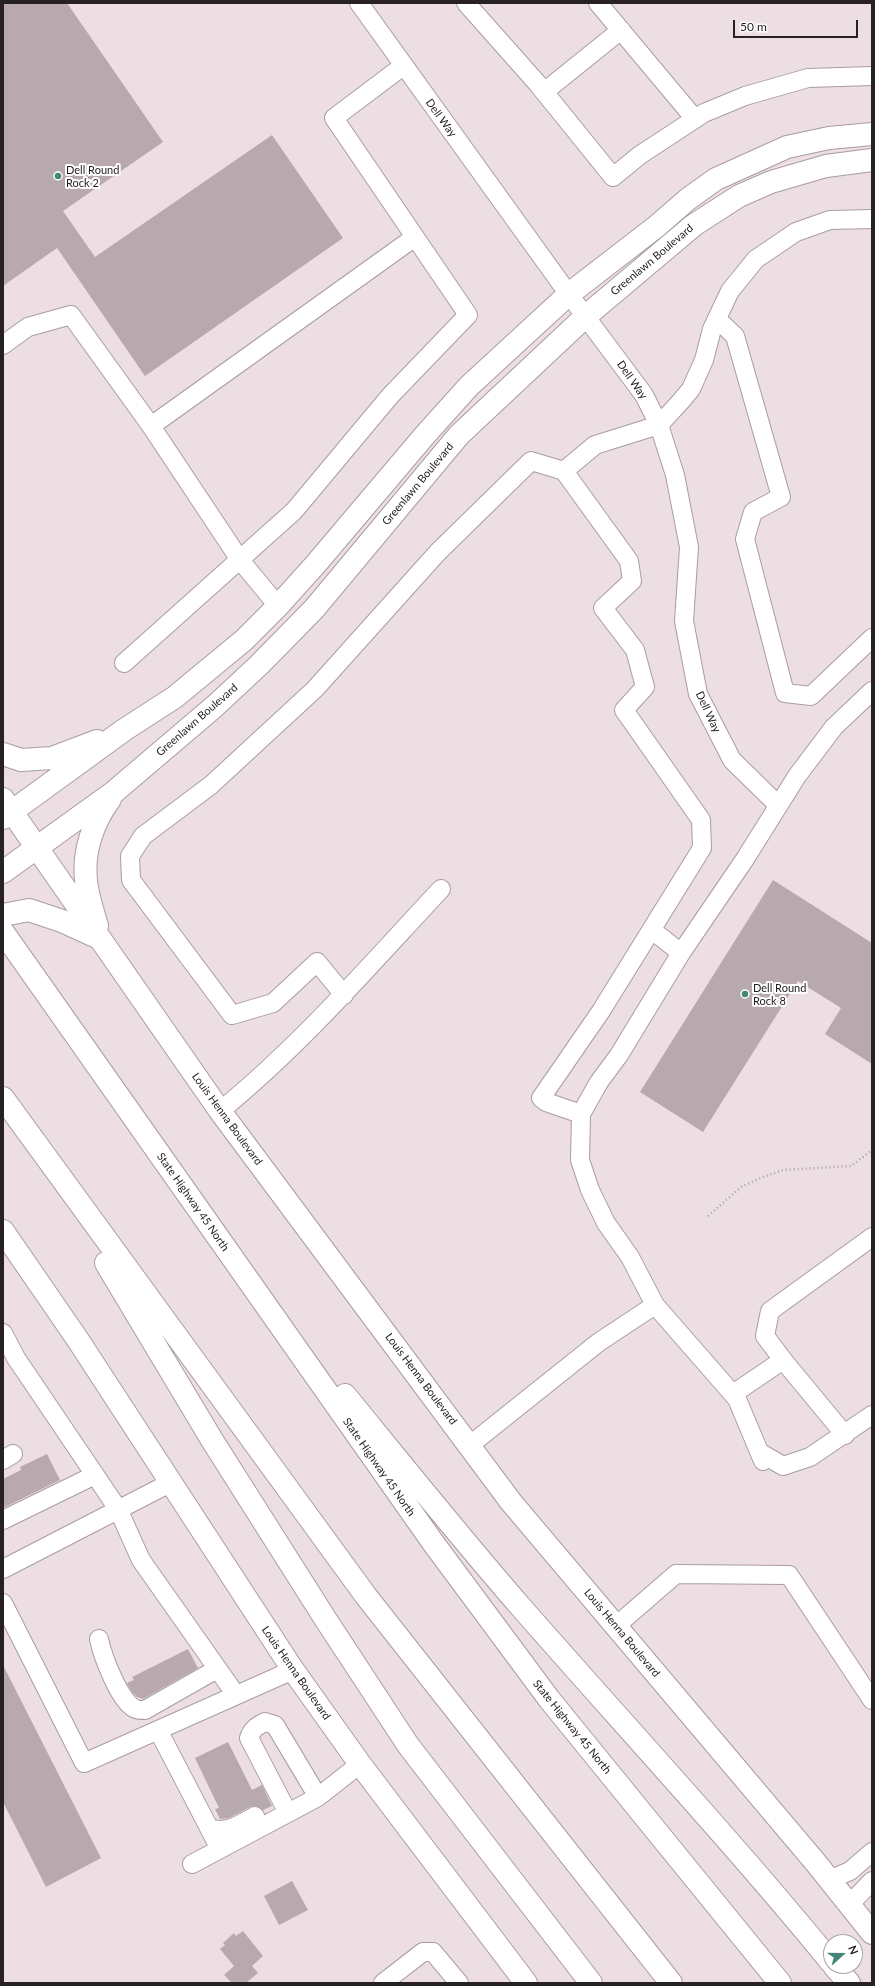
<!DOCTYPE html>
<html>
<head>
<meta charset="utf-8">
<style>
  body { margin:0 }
  #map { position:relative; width:875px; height:1986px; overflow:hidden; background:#eddee3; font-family:Lato,sans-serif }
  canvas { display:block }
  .frame { position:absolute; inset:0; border:4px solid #272123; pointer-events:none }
  .north { position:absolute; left:823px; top:1934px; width:40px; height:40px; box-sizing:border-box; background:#fff; border:1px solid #a9a6a7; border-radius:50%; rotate:69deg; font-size:11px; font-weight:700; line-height:16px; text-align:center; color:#272123 }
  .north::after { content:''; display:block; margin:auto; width:14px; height:18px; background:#448678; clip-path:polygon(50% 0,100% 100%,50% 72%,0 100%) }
  .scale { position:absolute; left:733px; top:20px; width:125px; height:18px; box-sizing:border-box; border:2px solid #272123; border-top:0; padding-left:5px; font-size:12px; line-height:14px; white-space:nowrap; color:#272123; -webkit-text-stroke:3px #fff; paint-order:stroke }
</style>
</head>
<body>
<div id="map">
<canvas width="875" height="1986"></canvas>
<div class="frame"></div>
<div class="north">N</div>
<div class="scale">50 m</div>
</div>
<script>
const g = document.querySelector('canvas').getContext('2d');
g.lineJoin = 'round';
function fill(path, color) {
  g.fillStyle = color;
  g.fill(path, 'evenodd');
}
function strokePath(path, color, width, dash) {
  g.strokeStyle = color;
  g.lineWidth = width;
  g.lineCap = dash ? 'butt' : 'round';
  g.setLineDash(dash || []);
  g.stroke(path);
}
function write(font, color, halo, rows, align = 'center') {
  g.font = font + ' Lato,sans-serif';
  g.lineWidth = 4;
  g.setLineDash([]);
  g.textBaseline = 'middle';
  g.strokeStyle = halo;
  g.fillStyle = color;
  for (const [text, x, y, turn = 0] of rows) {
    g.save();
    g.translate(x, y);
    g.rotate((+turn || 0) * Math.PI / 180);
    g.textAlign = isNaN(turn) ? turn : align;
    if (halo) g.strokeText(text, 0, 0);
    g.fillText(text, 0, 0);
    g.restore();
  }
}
const building = new Path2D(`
  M3,3H67L163,142L63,211L95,257L272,135L343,238L145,376L57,248L3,286Z
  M773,880L872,943V1064L825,1034L841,1008L798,981L703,1132L640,1092Z
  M47,1454L60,1480L3,1508V1479L21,1470L20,1467Z
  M188,1649L198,1668L143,1699L137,1697L132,1692L127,1683L134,1680L132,1677Z
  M3,1665L101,1858L46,1887L3,1802Z
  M228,1742L252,1790L262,1785L272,1806L263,1810L256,1806L250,1807L229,1818L220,1819L215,1809L219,1808L195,1758Z
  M292,1881L308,1910L279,1925L264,1896Z
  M243,1931L263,1956L252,1966L258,1973L246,1983H232L224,1975L234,1966L220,1949L225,1945L223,1943L234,1933L236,1936Z`);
const path = new Path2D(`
  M708,1216L741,1187L763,1177L783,1170L851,1166L872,1150`);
const minor = new Path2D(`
  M359,3L562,285L644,395L659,425L675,475L689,547L684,621L698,694L732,760L778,805
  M466,3L537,83L613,177L640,155L704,113L745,96L808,78L872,76
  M598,3L695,119
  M544,92L621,30
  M717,319L735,336L781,497L753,512L745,539L785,693L811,696L872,638
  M3,345L28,327L71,315L151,426L240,560L278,606
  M151,426L415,237
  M124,663L294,511L390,396L468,315L334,118L403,66
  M652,930L681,953
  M344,995L317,962L273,1003L232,1015L131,880L130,856L143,836L211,785L315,689L438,552L531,461L564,471
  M220,1111C301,1045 370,965 441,889
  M581,1114L546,1102L541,1098L601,1011L702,848L701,820L624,710L645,687L635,650L603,608L632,581L629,561L564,471L595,445L659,425L681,401L691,389L704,360L712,329L730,291L756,259L796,232L830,220L872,219
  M3,1333L16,1358L118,1509L141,1560L236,1695
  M783,1360L845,1435
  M733,1394L783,1360L765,1336L770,1311L872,1237
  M470,1445L599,1342L655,1305
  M759,1452L783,1466L810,1457L872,1415
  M3,1460L13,1454
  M763,1461L737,1399L655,1305L630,1257L606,1223L590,1190L580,1160L581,1114L599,1082L619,1055L681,953L745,859L797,776L834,727L872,691
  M3,1520L95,1475
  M3,1569L170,1483
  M3,1603L84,1763L293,1670
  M616,1626L676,1574L789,1575L872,1700
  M99,1639C102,1654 120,1704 136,1709C138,1710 143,1710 145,1710L217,1669
  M158,1730L220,1849
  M288,1813L249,1738C252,1729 257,1726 265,1722L275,1725L318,1797
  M209,1828C228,1834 238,1825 255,1816
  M192,1864L318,1797L360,1764
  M829,1880L850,1871L872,1852
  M849,1905L872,1881
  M383,1983L423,1952H433L459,1983`);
const major = new Path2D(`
  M3,754L21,760L52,758L97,741
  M3,799L220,1111L511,1502L816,1863L872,1933
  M3,818L124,730L175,697L244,640L278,606L315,565L425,435L469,386L569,294L657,226L688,199L716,179L787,147L829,138L872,134
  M3,872L114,792L215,706L259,665L314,609L459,435L586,316L694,225L739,196L771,182L826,166L872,160
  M3,915L29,910L62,921L99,938
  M97,926C93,911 87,895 86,880C83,851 93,822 110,799
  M3,1231L78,1340L293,1670L360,1764L526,1983`);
const highway = new Path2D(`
  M3,932L434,1544L549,1699L780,1983
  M3,1098L366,1596L671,1983
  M106,1263L212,1440L326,1620L408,1745L591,1983
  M345,1395C403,1466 460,1537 520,1606C624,1725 731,1840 831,1962
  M834,1966L849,1983`);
const markers = [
  [58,176,4,"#448678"],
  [745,994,4,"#448678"]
];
const streetNames = [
  ["Dell Way",441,118,54],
  ["Greenlawn Boulevard",652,260,-40],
  ["Dell Way",632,380,55],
  ["Greenlawn Boulevard",418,484,-50],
  ["Dell Way",708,712,65],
  ["Greenlawn Boulevard",197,720,-41],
  ["Louis Henna Boulevard",227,1119,54],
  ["State Highway 45 North",193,1202,55],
  ["Louis Henna Boulevard",421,1379,53],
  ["State Highway 45 North",379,1467,55],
  ["Louis Henna Boulevard",622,1633,50],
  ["Louis Henna Boulevard",296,1673,55],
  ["State Highway 45 North",572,1727,51]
];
const poiNames = [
  ["Dell Round",66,170],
  ["Rock 2",66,183],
  ["Dell Round",753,988],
  ["Rock 8",753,1001]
];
fill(building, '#b8a9ae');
strokePath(minor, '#aa9ca0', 20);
strokePath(major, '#aa9ca0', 24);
strokePath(highway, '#aa9ca0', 24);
strokePath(path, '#ab9fa3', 2.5, [1, 3]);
strokePath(minor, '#fff', 18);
strokePath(major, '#fff', 22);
strokePath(highway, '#fff', 22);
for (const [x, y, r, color] of markers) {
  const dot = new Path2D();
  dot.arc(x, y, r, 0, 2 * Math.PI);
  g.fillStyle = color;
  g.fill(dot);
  strokePath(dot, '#fff', 1.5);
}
write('11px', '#272123', '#fff', streetNames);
write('11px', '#272123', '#fff', poiNames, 'left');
</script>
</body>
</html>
